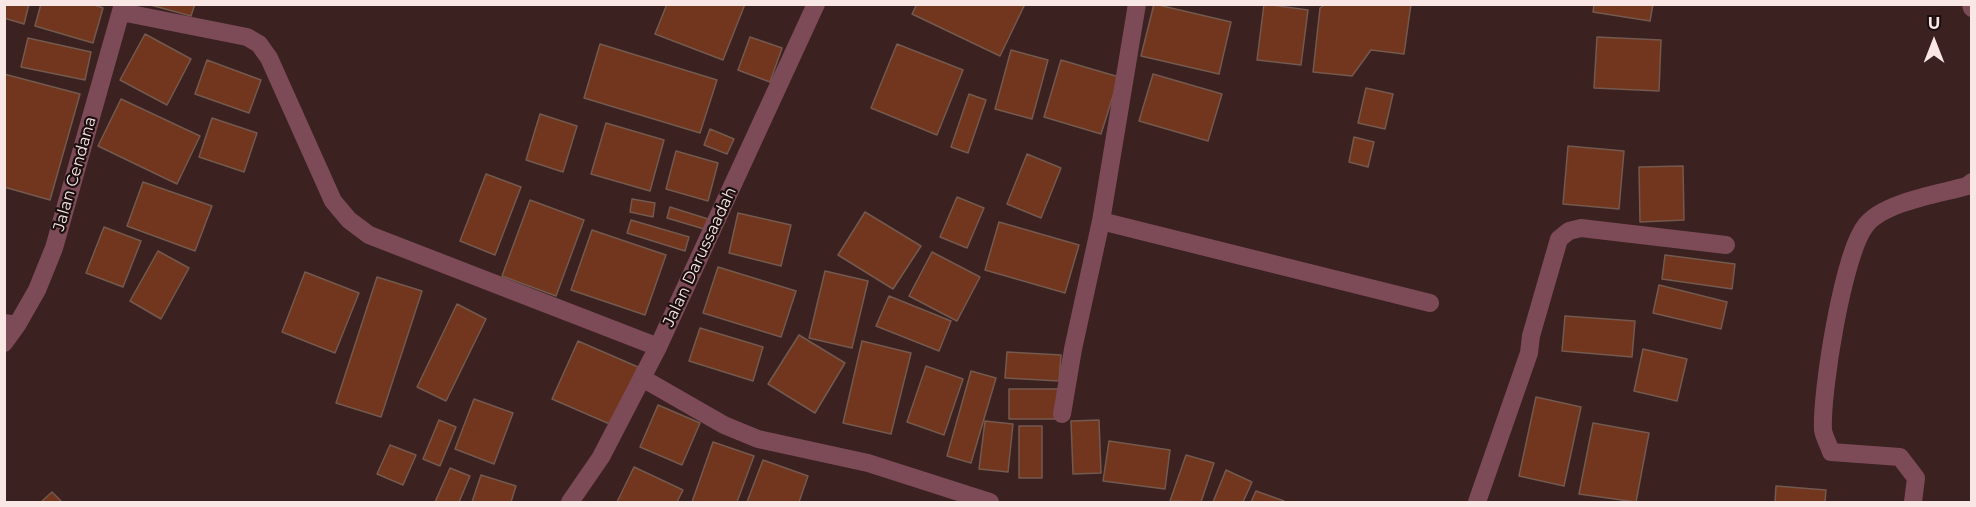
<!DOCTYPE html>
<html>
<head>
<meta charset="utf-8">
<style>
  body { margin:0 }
  #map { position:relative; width:1976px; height:507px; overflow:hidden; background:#3b2120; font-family:Montserrat,sans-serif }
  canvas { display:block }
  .frame { position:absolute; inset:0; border:6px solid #f9e7e6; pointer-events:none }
  .north { position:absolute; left:1904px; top:12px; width:60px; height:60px; -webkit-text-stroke:4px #1a0f0e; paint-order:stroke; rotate:0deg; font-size:16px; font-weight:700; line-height:24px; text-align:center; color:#f9e7e6 }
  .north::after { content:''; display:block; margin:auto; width:21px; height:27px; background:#f9e7e6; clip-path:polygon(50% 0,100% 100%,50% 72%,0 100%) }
</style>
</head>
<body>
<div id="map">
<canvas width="1976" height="507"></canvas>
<div class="frame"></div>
<div class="north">U</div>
</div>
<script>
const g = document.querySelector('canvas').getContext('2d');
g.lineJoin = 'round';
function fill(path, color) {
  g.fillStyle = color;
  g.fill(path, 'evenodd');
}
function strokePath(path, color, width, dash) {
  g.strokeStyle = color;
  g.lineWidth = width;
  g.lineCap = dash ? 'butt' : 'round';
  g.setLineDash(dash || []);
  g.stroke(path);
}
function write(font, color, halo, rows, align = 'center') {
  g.font = font + ' Montserrat,sans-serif';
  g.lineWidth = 4.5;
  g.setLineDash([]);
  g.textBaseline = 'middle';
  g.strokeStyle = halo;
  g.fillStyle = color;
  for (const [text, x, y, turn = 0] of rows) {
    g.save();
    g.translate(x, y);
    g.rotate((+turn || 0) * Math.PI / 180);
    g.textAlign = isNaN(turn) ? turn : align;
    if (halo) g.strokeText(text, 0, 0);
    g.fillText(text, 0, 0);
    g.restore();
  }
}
const building = new Path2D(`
  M4,4H29L24,24L4,18Z
  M41,4H92L103,8L93,43L35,26Z
  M147,4H195L191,16Z
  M667,4H745L723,60L655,34Z
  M917,4H1025L1000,56L912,14Z
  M1154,4L1231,22L1219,74L1141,56Z
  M1264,4L1308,10L1301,65L1257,60Z
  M1326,4H1411L1404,54L1371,50L1352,76L1313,72L1320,8Z
  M1594,4H1653L1650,21L1593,12Z
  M145,34L191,59L167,105L120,80Z
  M750,37L782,48L770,82L738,70Z
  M1597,37L1661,40L1659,91L1594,88Z
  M28,38L91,52L85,80L21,67Z
  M600,44L717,80L700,133L584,98Z
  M897,44L963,70L937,135L871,108Z
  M1011,50L1048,60L1032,119L995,109Z
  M207,60L261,80L249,113L195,94Z
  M1061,60L1119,77L1101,134L1044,117Z
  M4,74L80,94L50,200L4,187Z
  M1153,74L1222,94L1208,141L1139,121Z
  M1366,88L1393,94L1385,129L1358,123Z
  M969,94L986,100L968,153L951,147Z
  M121,99L200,136L177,184L98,146Z
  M540,114L577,126L563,172L526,160Z
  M212,118L257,133L244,172L199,157Z
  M606,123L664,140L650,191L591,174Z
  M710,129L734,139L727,154L704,145Z
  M1354,137L1374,142L1368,167L1349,162Z
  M1568,146L1624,151L1619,209L1563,204Z
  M676,151L718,163L708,201L666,189Z
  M1027,154L1061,168L1041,218L1007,204Z
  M1683,166L1684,220L1640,222L1639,167Z
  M486,174L521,187L495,255L460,241Z
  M143,182L212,206L195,251L127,226Z
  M957,197L984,208L967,248L940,237Z
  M632,199L655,203L653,217L630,212Z
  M530,200L584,220L556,296L502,276Z
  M670,207L708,219L704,229L667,218Z
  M865,212L921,246L893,289L838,255Z
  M738,213L791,225L781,266L729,253Z
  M631,220L689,237L685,251L627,233Z
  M999,222L1079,245L1065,293L985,270Z
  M104,227L141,241L123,287L86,273Z
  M592,230L666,255L645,315L571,290Z
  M158,251L189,268L161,319L130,301Z
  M932,252L980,277L957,321L909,296Z
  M1665,255L1735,264L1732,289L1662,279Z
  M718,267L796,291L781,337L703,313Z
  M825,271L868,281L852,348L809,338Z
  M305,272L359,293L335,353L282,332Z
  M377,277L422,291L381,417L336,403Z
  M1659,285L1727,302L1721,329L1653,313Z
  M889,296L951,321L939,351L876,326Z
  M457,304L486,319L446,401L417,387Z
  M1565,316L1635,321L1632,357L1562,351Z
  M700,328L763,347L753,381L689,361Z
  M799,335L845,363L815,413L768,384Z
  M578,341L638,367L612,425L552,399Z
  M862,341L911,353L891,434L843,423Z
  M1643,349L1687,359L1677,401L1634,391Z
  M1007,352L1061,355L1059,381L1005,378Z
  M926,366L963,379L944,435L907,422Z
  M971,371L996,378L971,463L947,456Z
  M1009,389H1060V419H1009Z
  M1536,397L1581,407L1564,486L1519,476Z
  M474,399L513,413L494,464L455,449Z
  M658,405L700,423L682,465L640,447Z
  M439,420L456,427L440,466L423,459Z
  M1099,420L1101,473L1073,474L1071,421Z
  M985,421L1013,424L1008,472L979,469Z
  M1593,423L1649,433L1636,502L1579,494Z
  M1019,426H1042V478H1019Z
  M1109,441L1170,450L1165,489L1103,481Z
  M713,442L754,456L737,502H692Z
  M390,445L416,455L403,485L377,474Z
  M1186,455L1214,463L1201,502L1170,501Z
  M763,460L808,476L799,502H747Z
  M634,467L683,490L677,502H617Z
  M450,468L470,476L459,502H435Z
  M1226,470L1252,482L1243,502H1213Z
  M481,475L516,486L511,502H472Z
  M1776,486L1826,490L1825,502H1775Z
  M1256,491L1284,501L1283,502H1251Z
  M52,492L62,502H41Z`);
const minor = new Path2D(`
  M1971,4L1972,8
  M121,12L247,37L259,44L269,58L333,201L349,220L369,235L658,347
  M1101,221L1430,303
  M4,323L17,325L37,290L54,248L123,4
  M4,343L17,325
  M642,378L724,425L758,439L868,463L990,502
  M1062,414L1073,349L1101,221L1137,4
  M1477,502L1529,353L1531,336L1559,239L1569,231L1581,228L1726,245
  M1913,502L1916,478L1900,457L1831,452C1829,445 1824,437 1823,430C1821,393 1843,253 1866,225C1884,202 1939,194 1967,186L1972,182`);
const tertiary = new Path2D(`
  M570,502L601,457L658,347L816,4`);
const streetNames = [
  ["Jalan Cendana",75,174,-74],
  ["Jalan Darussaadah",700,257,-65]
];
fill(building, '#71361d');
strokePath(building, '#74594e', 1.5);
strokePath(minor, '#7c4b57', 18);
strokePath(tertiary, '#7c4b57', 18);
write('16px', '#f9e7e6', '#1a0f0e', streetNames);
</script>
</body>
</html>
